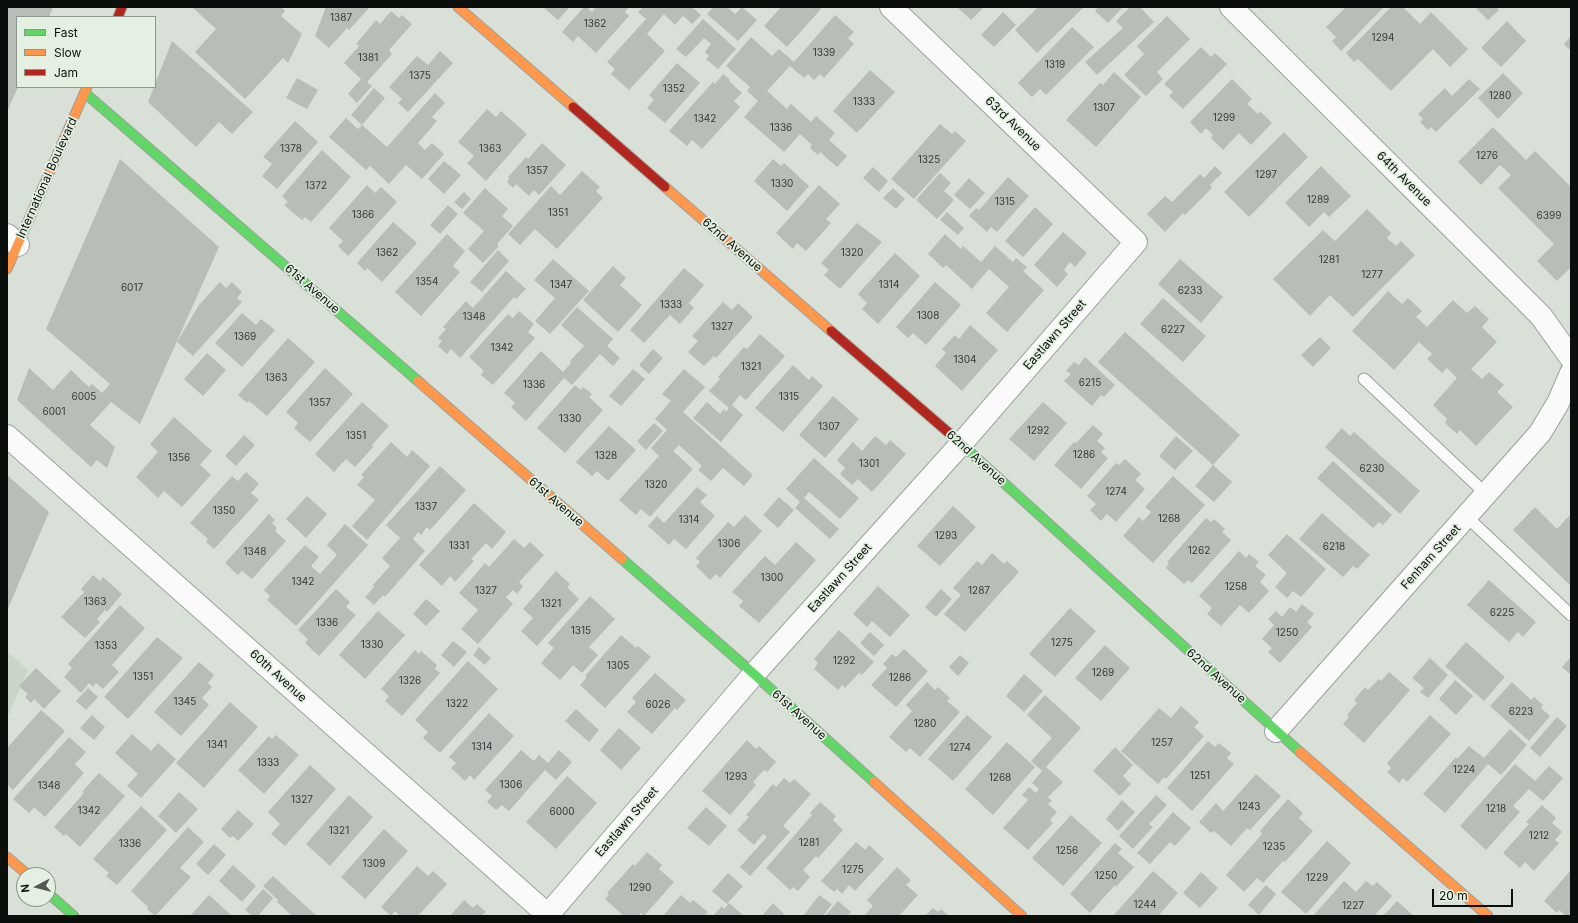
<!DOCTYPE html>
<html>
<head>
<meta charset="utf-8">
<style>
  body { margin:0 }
  #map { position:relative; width:1578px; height:923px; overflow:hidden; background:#d9e0d8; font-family:Inter,sans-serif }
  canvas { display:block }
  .frame { position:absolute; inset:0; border:8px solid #0b0f0b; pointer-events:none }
  .legend { position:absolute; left:16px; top:16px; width:140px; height:72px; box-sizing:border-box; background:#e4f0e2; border:1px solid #8d968c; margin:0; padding:5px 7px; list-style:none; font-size:12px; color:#0b0f0b }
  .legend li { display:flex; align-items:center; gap:8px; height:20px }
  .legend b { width:20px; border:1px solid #8d968c }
  .north { position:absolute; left:16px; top:867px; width:40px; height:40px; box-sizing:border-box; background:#e4f0e2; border:1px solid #8d968c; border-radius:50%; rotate:263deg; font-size:11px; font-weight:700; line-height:16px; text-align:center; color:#0b0f0b }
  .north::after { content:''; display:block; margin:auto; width:14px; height:18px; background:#535853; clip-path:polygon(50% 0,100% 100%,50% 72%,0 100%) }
  .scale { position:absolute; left:1432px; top:889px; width:81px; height:18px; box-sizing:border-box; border:2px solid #0b0f0b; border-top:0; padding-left:5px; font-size:12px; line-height:14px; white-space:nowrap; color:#0b0f0b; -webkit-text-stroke:3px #e4f0e2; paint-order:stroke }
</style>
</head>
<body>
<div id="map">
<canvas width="1578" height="923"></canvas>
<div class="frame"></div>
<ul class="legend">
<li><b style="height:5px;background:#63d668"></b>Fast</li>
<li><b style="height:5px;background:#ff974d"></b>Slow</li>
<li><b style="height:5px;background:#b3261e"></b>Jam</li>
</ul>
<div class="north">N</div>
<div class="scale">20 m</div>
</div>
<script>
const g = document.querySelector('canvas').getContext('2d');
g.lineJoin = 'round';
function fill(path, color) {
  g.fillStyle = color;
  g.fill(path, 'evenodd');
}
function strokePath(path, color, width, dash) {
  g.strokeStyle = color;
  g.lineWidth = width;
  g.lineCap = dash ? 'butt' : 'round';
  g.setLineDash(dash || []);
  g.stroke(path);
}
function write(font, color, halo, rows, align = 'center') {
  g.font = font + ' Inter,sans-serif';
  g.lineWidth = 3.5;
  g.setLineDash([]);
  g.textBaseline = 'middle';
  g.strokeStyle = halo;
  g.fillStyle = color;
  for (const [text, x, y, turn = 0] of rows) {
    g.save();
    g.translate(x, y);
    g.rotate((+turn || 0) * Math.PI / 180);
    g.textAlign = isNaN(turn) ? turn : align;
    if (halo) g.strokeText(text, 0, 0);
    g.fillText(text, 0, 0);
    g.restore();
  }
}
const built = new Path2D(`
  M7,651L28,670L7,718Z`);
const building = new Path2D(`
  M7,7H53L49,17H17L18,87L7,112Z
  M192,7H281L285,11L281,16L302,34L288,63L283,58L245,99L195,52L216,29Z
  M326,7H370L349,30L347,28L329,48L315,36Z
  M543,7H570L558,20Z
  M584,7H587L592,12L596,7H629L625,12L629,16L596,53L578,36L573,42L562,32Z
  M643,7H692L701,15L692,24L683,16L675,25L664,14L647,34L665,51L629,90L611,74L615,69L607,62L646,19L638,12Z
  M713,7H727L735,14L742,7L757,20L738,41L707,14Z
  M781,7H818L821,9L787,47L764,26Z
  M957,7H984L971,20Z
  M1038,7H1084L1037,53L1015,30Z
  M1098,7H1123L1108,23L1095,11Z
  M1130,7H1140L1154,22L1097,75L1085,62L1123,28L1116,21Z
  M1346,7H1384L1341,51L1332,41L1336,37L1326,27Z
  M1391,7H1403L1420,24L1431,12L1468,49L1450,67L1433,49L1391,91L1358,59L1354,62L1346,53Z
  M1475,7H1496L1499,10L1488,20Z
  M391,11L399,18L402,15L412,24L389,50L392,54L367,82L372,86L357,103L348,94L361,79L344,63L359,46L356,44L376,20L380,24Z
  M1003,12L1016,25L994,47L981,35Z
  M835,15L854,32L848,38L854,44L824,78L820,74L814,80L808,74L804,78L790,66L767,91L787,109L791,104L811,122L816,116L835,133L829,140L847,156L837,167L820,152L818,155L810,148L812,145L800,134L784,152L744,117L758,101L747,91L750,87L726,66L751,37L772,56L779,49L794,62Z
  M1167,16L1190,39L1157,72L1163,79L1146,96L1124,75L1144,54L1137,46Z
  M703,19L736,49L718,69L706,59L709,56L705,52L711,44L704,38L686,57L676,49Z
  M1507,21L1526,41L1501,67L1481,48Z
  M1072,27L1094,47L1046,95L1040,89L1032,97L1018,83Z
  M1571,36V51L1564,44Z
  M172,41L253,112L232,134L219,122L196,147L148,102Z
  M1201,47L1211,57L1215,53L1227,64L1183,109L1169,96L1173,92L1164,84Z
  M440,51L453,63L408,112L398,103L402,99L389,87L417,56L428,65Z
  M677,63L700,83L665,123L647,108L654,100L649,95Z
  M870,70L895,92L857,133L833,111Z
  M1114,72L1141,97L1096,147L1066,120L1100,83L1103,85Z
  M1503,73L1523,93L1498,119L1478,98Z
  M723,74L730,80L729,81L742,93L734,101L740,107L702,149L692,140L687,146L669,131L713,82L715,84Z
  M297,78L318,90L307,109L286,98Z
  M1232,79L1252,99L1247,104L1258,114L1260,111L1272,123L1251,145L1239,133L1223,150L1211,138L1213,135L1206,128L1201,134L1190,122Z
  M1469,79L1480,89L1436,132L1431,127L1428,130L1420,122L1423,119L1418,114L1445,88L1452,96Z
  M374,88L385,98L362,125L351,115Z
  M435,93L445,103L432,117L437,121L418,143L425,150L432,143L444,154L422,179L406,165L389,184L370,166L366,170L329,137L346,118L358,129L362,125L387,147Z
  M487,109L496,117L501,111L527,134L486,181L467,163L474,156L458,142Z
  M295,121L318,142L277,189L262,176L272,164L263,157Z
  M940,124L952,134L955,131L966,141L914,199L891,179Z
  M1493,127L1526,160L1535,151L1571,187V267L1557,281L1537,261L1554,244L1498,188L1511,175L1500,165L1481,185L1458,162Z
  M1284,132L1308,157L1249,217L1224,192Z
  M542,143L566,165L539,195L534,190L529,196L516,184L513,188L507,182L510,178L508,177L526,157L528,159Z
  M322,150L351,177L311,222L305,217L302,220L284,205L288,202L282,196Z
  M120,159L219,247L140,424L111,402L90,425L115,447L107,468L97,460L91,467L17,400L29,368L53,390L71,370L89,387L92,384L102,393L110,384L46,329Z
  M773,159L781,166L784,163L809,186L787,211L754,181Z
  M444,161L461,175L444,194L428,179Z
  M1215,166L1222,173L1210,185L1212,188L1185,215L1183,213L1165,232L1147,214L1165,196L1172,202L1200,174L1204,178Z
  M1321,166L1351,196L1329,217L1324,212L1309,227L1285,203Z
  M873,167L888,181L879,192L863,178Z
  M582,171L600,187L596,191L603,198L557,249L535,229L520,245L508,234L551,186L560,195Z
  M940,173L951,183L944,191L954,200L937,219L916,200Z
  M1008,177L1029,196L997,232L991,227L987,232L969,216L976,208L979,210Z
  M969,178L985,193L970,209L954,195Z
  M367,185L375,193L381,187L397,202L348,256L338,246L343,241L329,228Z
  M819,185L840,204L826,219L831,223L806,251L797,243L793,249L776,233Z
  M485,188L508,209L502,216L513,226L497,244L499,246L483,263L468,249L484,231L463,213Z
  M893,188L905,199L896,209L883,198Z
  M464,192L471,199L462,209L454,202Z
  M448,205L458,214L440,234L430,225Z
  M1035,207L1053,224L1023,257L1005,241Z
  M1367,209L1391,233L1387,238L1396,246L1401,241L1415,255L1353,317L1330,295L1310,316L1273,279L1323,230L1335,241Z
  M947,212L964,228L958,235L940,220Z
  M393,222L417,243L382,282L367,268L365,271L357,263Z
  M857,223L882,242L840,289L824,275L829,270L821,263Z
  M1063,232L1087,253L1075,267L1070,262L1064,270L1068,274L1057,287L1034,265Z
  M447,234L465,251L453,266L460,272L421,316L395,292Z
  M945,234L961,249L963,246L981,262L995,246L1013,262L1016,258L1027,267L1023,271L1044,290L1007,332L986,313L1009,287L989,269L972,289L946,265L943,268L928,254Z
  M498,250L509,261L482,292L470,282Z
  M895,253L920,276L878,324L862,309L867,303L858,294Z
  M553,259L589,291L550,334L535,321L555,298L534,280Z
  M1180,259L1223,297L1201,323L1158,284Z
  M613,266L626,278L620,285L642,305L618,332L583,300Z
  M684,268L704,285L689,303L694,308L680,324L670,315L644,343L630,330Z
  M506,271L526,289L516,299L514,297L460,358L451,349L447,354L438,346L442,341L438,338L446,329L443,327L466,301L473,308Z
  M220,282L226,288L232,282L242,292L237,298L242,302L193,356L177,342L199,305Z
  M935,282L961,305L926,345L913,333L908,338L896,327Z
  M1388,291L1402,304L1408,298L1422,311L1416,317L1427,327L1453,300L1467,313L1475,306L1489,319L1482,327L1497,342L1471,369L1482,379L1489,372L1504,385L1497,392L1513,407L1476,446L1460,430L1457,434L1445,423L1447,419L1433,405L1457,378L1447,368L1442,373L1427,359L1432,354L1419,342L1394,370L1352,331Z
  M1163,298L1206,336L1183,362L1140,324Z
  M723,302L732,310L738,303L753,317L716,358L714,356L704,366L688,352L698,341L692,336Z
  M577,307L613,339L607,346L620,358L613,366L600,354L572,385L564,378L526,421L511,407L515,403L504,393L541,351L563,372L571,363L570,361L584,346L561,325Z
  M519,311L534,324L528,332L535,338L493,385L481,375L484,371L469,357L508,314L513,318Z
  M242,313L256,325L261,319L275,330L242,367L215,343Z
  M970,325L998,350L962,391L935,366L946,353L942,349L955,335L959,339Z
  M1125,332L1240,435L1213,465L1098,362Z
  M760,334L785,356L746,400L740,395L732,405L743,415L721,442L693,418L707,402L720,414L724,409L726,412L729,408L709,391L720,379L718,377L744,347L747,349Z
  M1320,337L1331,348L1313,367L1301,355Z
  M288,338L315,362L267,416L249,401L247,403L238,395Z
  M653,349L663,358L649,374L639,365Z
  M207,353L226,370L203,396L184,379Z
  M1085,357L1115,385L1104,397L1101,395L1092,406L1064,381L1071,374L1066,371L1074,362L1079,365Z
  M793,365L809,380L812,376L823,386L783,432L755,408Z
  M325,368L353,394L310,442L294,428L298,423L286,412Z
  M633,369L645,379L621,406L609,396Z
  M684,369L705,387L683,412L753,475L744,486L723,468L711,481L698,470L702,466L679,445L673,451L693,469L650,517L641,509L636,515L619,500L659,456L651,448L667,430L655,419L671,401L662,394Z
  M575,385L581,390L583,387L592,394L589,397L603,410L565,453L537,428Z
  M833,396L859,419L825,458L799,435Z
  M362,402L389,426L372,445L373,447L355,467L346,459L334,472L315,454Z
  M1043,402L1067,423L1034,461L1009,439Z
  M174,417L212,451L200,465L211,475L182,507L164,491L158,498L136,477L158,452L150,444Z
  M654,423L663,431L646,450L637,441Z
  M1093,425L1103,434L1097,441L1105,448L1101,452L1108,458L1081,489L1054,465L1074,442L1076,443Z
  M609,426L636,450L608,481L597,471L592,476L576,462Z
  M1342,428L1350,436L1354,432L1420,491L1400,514L1325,447Z
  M244,435L255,445L236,466L225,456Z
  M875,436L886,445L890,440L906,454L872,492L858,479L852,485L840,474L845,468L837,460L853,442L862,451Z
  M1176,436L1193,451L1175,470L1159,456Z
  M391,442L407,457L412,450L430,466L367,540L352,526L375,500L357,485L364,477L361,475Z
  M814,458L859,498L840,519L809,492L804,498L839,529L830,539L795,508L800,502L786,489Z
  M1125,459L1141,474L1135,480L1145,489L1116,522L1107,514L1101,521L1090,510L1096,504L1087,496L1116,463L1119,465Z
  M1333,461L1392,515L1383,525L1379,522L1373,528L1317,478Z
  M1213,465L1232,482L1214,502L1195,486Z
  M440,466L466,490L430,530L427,527L421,535L418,532L413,539L425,551L385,597L383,595L374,605L365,597L374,587L373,585L390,566L382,558L400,538L386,525Z
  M246,472L259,484L251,493L259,500L214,549L206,542L208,539L190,523L232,476L238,481Z
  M7,475L49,512L7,611Z
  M1173,476L1205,505L1153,563L1123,536L1139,517L1143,521L1151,512L1145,507Z
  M697,487L707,495L700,502L715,516L686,549L674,539L669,545L648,526L657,516L664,523Z
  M307,496L327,514L306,538L286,519Z
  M779,497L794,510L778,528L763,515Z
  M474,503L506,532L492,549L486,543L471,559L474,561L455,582L450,576L442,586L419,565Z
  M953,506L976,527L940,566L917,546Z
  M1535,507L1557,529L1571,514V586L1513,530Z
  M1322,513L1370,555L1357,569L1353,566L1343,577L1299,539Z
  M269,514L275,520L272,523L277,528L275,531L286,541L252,579L242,571L238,575L225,563Z
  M745,515L762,531L720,578L716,574L710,580L696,566L700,562L696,558L728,522L734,527Z
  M1206,518L1211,522L1214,519L1225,529L1222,532L1231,540L1192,583L1188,580L1184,584L1166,568L1169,563L1167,562Z
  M345,524L368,545L296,626L267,600L270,596L264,590L305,545L319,557L311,566L320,574L337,555L327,545Z
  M1287,534L1326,569L1301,597L1293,591L1287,598L1275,587L1287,573L1268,555Z
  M514,539L524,548L530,542L544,555L519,582L523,586L517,594L513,590L506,597L513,604L478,644L461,629L478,610L459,593L485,563L489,567Z
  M796,542L816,560L759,623L739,606L743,601L732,592L765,556L775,565Z
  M1239,551L1246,558L1249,554L1259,562L1255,566L1266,575L1260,582L1269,591L1249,613L1240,605L1221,626L1207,614L1212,608L1199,596Z
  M992,553L1004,564L1007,561L1019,572L965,632L944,614L961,595L953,588L977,561L982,565Z
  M556,571L570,584L567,587L579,599L537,646L521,631L533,618L523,609Z
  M93,575L100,581L103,577L122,594L107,612L105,610L97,619L100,622L85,638L61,617L84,592L81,589Z
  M1489,580L1536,622L1523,637L1518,632L1509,642L1467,605Z
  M878,586L910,615L890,637L872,621L867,627L853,614Z
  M336,589L350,602L346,607L356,615L319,656L305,643L308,639L298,630Z
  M941,589L952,599L936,617L925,607Z
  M590,596L615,619L589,647L598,655L582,673L573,665L560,680L541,663L554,648L548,643Z
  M426,599L440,611L426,626L413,614Z
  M1302,604L1314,614L1307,622L1312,627L1280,663L1268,652L1272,648L1262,639L1274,625L1268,619L1276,611L1282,617L1290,607L1296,612Z
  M120,605L145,628L112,665L119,672L103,689L96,683L93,687L89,683L81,693L64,677L72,668L68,664Z
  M1070,608L1096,631L1055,677L1029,654Z
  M378,611L405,635L365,679L339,655Z
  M839,630L874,662L862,675L859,673L845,688L842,685L838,690L814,669L818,663L814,659Z
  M870,632L884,645L874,656L860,643Z
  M621,635L636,648L638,646L651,657L605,708L580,685L587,677L585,676Z
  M157,637L183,658L128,719L104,697Z
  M453,641L467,652L454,667L441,655Z
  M1466,642L1505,677L1484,701L1445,666Z
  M1105,645L1130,668L1101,701L1075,678Z
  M479,647L491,658L485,665L473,655Z
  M904,649L928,671L896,707L871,685L887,668L883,664L892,654L896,657Z
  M415,650L419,654L421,651L437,665L435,669L440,673L402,716L385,701L389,696L381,689Z
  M960,655L969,663L958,676L949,667Z
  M1571,657V675L1562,667Z
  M1430,658L1448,675L1428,698L1420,692L1424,688L1412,678Z
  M468,661L498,689L440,753L423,738L428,732L415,720Z
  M199,662L214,675L208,683L212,687L202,698L209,705L181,736L154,712Z
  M36,668L61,691L44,709L34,699L31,703L25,697L28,694L19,686Z
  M1389,672L1410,690L1364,743L1343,724L1349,717L1347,715L1357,703L1354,700L1365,687L1368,690L1379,679L1381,681Z
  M655,673L686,700L677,710L675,708L652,734L627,712L636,702L632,698Z
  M1024,674L1043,691L1024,712L1006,696Z
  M1455,680L1473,696L1456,715L1439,699Z
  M927,682L935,690L938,687L950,698L947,701L960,712L920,757L910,748L906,752L889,737L912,711L906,705Z
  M1512,682L1531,700L1534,697L1543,705L1541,708L1550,716L1529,741L1490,706Z
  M88,688L98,697L86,710L76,701Z
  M1045,695L1081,728L1046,767L1063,782L1048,797L1052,801L1048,804L1057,812L1050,820L1053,823L1028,850L1003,828L1028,800L1022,795L1029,787L1036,793L1039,789L1032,783L1042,771L1031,761L1052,738L1027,715Z
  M230,702L258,727L204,788L176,763Z
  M1181,706L1199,722L1194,727L1204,736L1166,779L1164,777L1158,784L1121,751L1159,708L1171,718Z
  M576,709L599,730L589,742L565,721Z
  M41,710L65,731L13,790L8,785L7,787V748Z
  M489,713L514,736L474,780L470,775L465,781L451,768L456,763L449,757Z
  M92,715L105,727L94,740L80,728Z
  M967,715L992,737L953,781L928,759Z
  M1430,715L1451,734L1407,782L1403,778L1399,783L1387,772L1391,768L1387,763Z
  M1557,717L1567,726L1540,757L1530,748Z
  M619,728L641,748L621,770L600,750Z
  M1510,729L1527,745L1501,775L1488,764L1445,813L1423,794L1456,757L1457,759L1469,746L1484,758Z
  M132,734L151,751L158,743L176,759L141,798L127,786L138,774L115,753Z
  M276,735L299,755L264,794L238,770L269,736L272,739Z
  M69,737L86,752L75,764L84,773L45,817L34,807L29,813L13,799Z
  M747,740L756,749L759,746L776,762L767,772L764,770L753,782L756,785L730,815L702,791Z
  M1208,741L1215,747L1219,743L1231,753L1227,758L1234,764L1192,811L1167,788Z
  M1007,742L1035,767L993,815L965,789Z
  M1115,747L1133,765L1123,776L1131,784L1120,796L1093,771Z
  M521,750L534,761L539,755L548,763L559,750L572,762L556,780L545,770L509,811L502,805L496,810L487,802L492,796L485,790Z
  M1515,764L1535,781L1549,766L1563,778L1543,801L1529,789L1513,806L1520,812L1486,850L1460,826Z
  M310,765L336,789L285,846L271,834L280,824L268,812Z
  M99,773L125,796L80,847L66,834L64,836L54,827L84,793L82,792Z
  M1256,774L1281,796L1250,830L1247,828L1231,846L1214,831L1211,833L1199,822L1216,803L1223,811Z
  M567,776L597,803L556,849L526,822Z
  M784,778L790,783L794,779L811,794L783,826L790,832L750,876L740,867L767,837L763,834L754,845L737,830L749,817L746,815L773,784L776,787Z
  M179,792L198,809L176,833L158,816Z
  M349,795L373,817L330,866L306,844Z
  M1156,795L1167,805L1149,824L1153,827L1133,849L1119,836Z
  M1288,799L1303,813L1299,818L1313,831L1285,862L1283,861L1263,883L1257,878L1244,892L1226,875L1262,834L1260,831Z
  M1122,800L1135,812L1118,831L1106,819Z
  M820,802L836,816L833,820L843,830L818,858L816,856L803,870L810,877L798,891L793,887L790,890L766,868L812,815L810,813Z
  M1542,805L1556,818L1552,823L1562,832L1555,840L1559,843L1534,871L1525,862L1520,868L1503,853L1529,824L1526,822Z
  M141,806L167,830L117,885L106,876L109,873L93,859Z
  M706,807L727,826L709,846L687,828Z
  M238,810L254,824L238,841L233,836L230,838L221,829Z
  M1173,812L1191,828L1175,846L1170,842L1150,864L1137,853Z
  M1071,815L1102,843L1063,886L1032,858Z
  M188,827L204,842L180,868L191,877L155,916L147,909L148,907L131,891Z
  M384,829L408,851L365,899L341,877Z
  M1327,841L1351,863L1306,914L1281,892Z
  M856,842L865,850L869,845L884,859L855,891L849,885L842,894L837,889L834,892L821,881Z
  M1115,843L1122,849L1118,853L1134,867L1116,887L1115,885L1090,913L1070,894Z
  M214,844L226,855L208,875L196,864Z
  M647,852L662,865L659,869L674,882L644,916L641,913L638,916H624L605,899L609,895L607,893L633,864L635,866Z
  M233,865L256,886L242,902L219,881Z
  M417,866L428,876L433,871L447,884L418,916H400L395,911L391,916L381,907Z
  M897,867L911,880L906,885L918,895L899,916H866L865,915L873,906L867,900Z
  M1571,870V915L1566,916L1559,910L1557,913L1544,901Z
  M1153,871L1178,893L1158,916H1113Z
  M1201,872L1218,888L1200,908L1183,893Z
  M728,873L743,886L727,904L712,891Z
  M273,876L309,909L317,916H292L277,902L278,900L263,886Z
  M1344,881L1356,892L1366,881L1373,886L1377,882L1392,896L1374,916H1313Z
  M1266,885L1276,894L1259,915L1248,905Z
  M263,889L273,898L258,916H252L245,910Z
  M209,895L232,916H190Z
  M681,895L690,903L693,900L708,912L704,916H663Z
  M819,895L832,904L823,916H805L804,915Z
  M464,900L473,908L477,904L486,912L481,916H450Z
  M838,901L851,912L848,916H825Z
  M1397,901L1414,916H1383Z
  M729,903L744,916H713L722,906L724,909Z
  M773,903L784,914L782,916H762Z
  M933,908L938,912L941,909L949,916H925Z`);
const lane = new Path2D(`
  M1364,379L1486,494
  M1467,517L1571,615`);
const street = new Path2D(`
  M1231,7L1541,316L1571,358
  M7,235L18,245
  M7,436L549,916
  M1276,731L1540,433L1558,403L1571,373
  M547,916L754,674L961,444L1136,242L891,7`);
const fast = new Path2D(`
  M85,93L418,381
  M949,433L1300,752
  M622,559L754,674L874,782
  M48,893L74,916`);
const slow = new Path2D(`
  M458,7L573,107
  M665,187L831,331
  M7,269L87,87
  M418,381L622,559
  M1300,752L1488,916
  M874,782L1022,916
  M7,857L28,875`);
const jam = new Path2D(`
  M118,17L122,7
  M573,107L665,187
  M831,331L949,433`);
const numberNames = [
  ["1387",341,18],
  ["1362",595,24],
  ["1294",1383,38],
  ["1339",824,53],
  ["1381",368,58],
  ["1319",1055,65],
  ["1375",420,76],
  ["1352",674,89],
  ["1280",1500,96],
  ["1333",864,102],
  ["1307",1104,108],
  ["1299",1224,118],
  ["1342",705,119],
  ["1336",781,128],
  ["1378",291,149],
  ["1363",490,149],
  ["1276",1487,156],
  ["1325",929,160],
  ["1357",537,171],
  ["1297",1266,175],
  ["1330",782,184],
  ["1372",316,186],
  ["1289",1318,200],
  ["1315",1005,202],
  ["1351",558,213],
  ["1366",363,215],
  ["6399",1549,216],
  ["1362",387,253],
  ["1320",852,253],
  ["1281",1329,260],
  ["1277",1372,275],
  ["1354",427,282],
  ["1347",561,285],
  ["1314",889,285],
  ["6017",132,288],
  ["6233",1190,291],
  ["1333",671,305],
  ["1308",928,316],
  ["1348",474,317],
  ["1327",722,327],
  ["6227",1173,330],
  ["1369",245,337],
  ["1342",502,348],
  ["1304",965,360],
  ["1321",751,367],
  ["1363",276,378],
  ["6215",1090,383],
  ["1336",534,385],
  ["6005",84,397],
  ["1315",789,397],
  ["1357",320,403],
  ["6001",54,412],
  ["1330",570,419],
  ["1307",829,427],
  ["1292",1038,431],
  ["1351",356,436],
  ["1286",1084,455],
  ["1328",606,456],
  ["1356",179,458],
  ["1301",869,464],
  ["6230",1372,469],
  ["1320",656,485],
  ["1274",1116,492],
  ["1337",426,507],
  ["1350",224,511],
  ["1268",1169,519],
  ["1314",689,520],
  ["1293",946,536],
  ["1306",729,544],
  ["1331",459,546],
  ["6218",1334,547],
  ["1262",1199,551],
  ["1348",255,552],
  ["1300",772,578],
  ["1342",303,582],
  ["1258",1236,587],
  ["1327",486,591],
  ["1287",979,591],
  ["1363",95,602],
  ["1321",551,604],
  ["6225",1502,613],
  ["1336",327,623],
  ["1315",581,631],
  ["1250",1287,633],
  ["1275",1062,643],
  ["1330",372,645],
  ["1353",106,646],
  ["1292",844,661],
  ["1305",618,666],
  ["1269",1103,673],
  ["1351",143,677],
  ["1286",900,678],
  ["1326",410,681],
  ["1345",185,702],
  ["1322",457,704],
  ["6026",658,705],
  ["6223",1521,712],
  ["1280",925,724],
  ["1257",1162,743],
  ["1341",217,745],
  ["1314",482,747],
  ["1274",960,748],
  ["1333",268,763],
  ["1224",1464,770],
  ["1251",1200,776],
  ["1293",736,777],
  ["1268",1000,778],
  ["1306",511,785],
  ["1348",49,786],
  ["1327",302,800],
  ["1243",1249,807],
  ["1218",1496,809],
  ["1342",89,811],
  ["6000",562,812],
  ["1321",339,831],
  ["1212",1539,836],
  ["1281",809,843],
  ["1336",130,844],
  ["1235",1274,847],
  ["1256",1067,851],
  ["1309",374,864],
  ["1275",853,870],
  ["1250",1106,876],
  ["1229",1317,878],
  ["1290",640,888],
  ["1244",1145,905],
  ["1227",1353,906]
];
const streetNames = [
  ["63rd Avenue",1013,124,44],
  ["International Boulevard",47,178,-66],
  ["64th Avenue",1404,179,45],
  ["62nd Avenue",732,245,41],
  ["61st Avenue",312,289,41],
  ["Eastlawn Street",1055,335,-49],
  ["62nd Avenue",976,458,42],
  ["61st Avenue",556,502,41],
  ["Fenham Street",1431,557,-48],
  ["Eastlawn Street",840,578,-48],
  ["60th Avenue",278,676,42],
  ["62nd Avenue",1216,676,42],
  ["61st Avenue",799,715,42],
  ["Eastlawn Street",627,822,-49]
];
fill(built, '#c9d5c7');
fill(building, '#b8bdb7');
strokePath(lane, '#9ca19c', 13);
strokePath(street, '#9ca19c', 24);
strokePath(fast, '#9ca19c', 11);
strokePath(slow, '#9ca19c', 11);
strokePath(jam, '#9ca19c', 11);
strokePath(lane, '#f9faf9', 11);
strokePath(street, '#f9faf9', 22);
strokePath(fast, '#63d668', 9);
strokePath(slow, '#ff974d', 9);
strokePath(jam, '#b3261e', 9);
write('10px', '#363a36', null, numberNames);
write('12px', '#0b0f0b', '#e4f0e2', streetNames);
</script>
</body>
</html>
